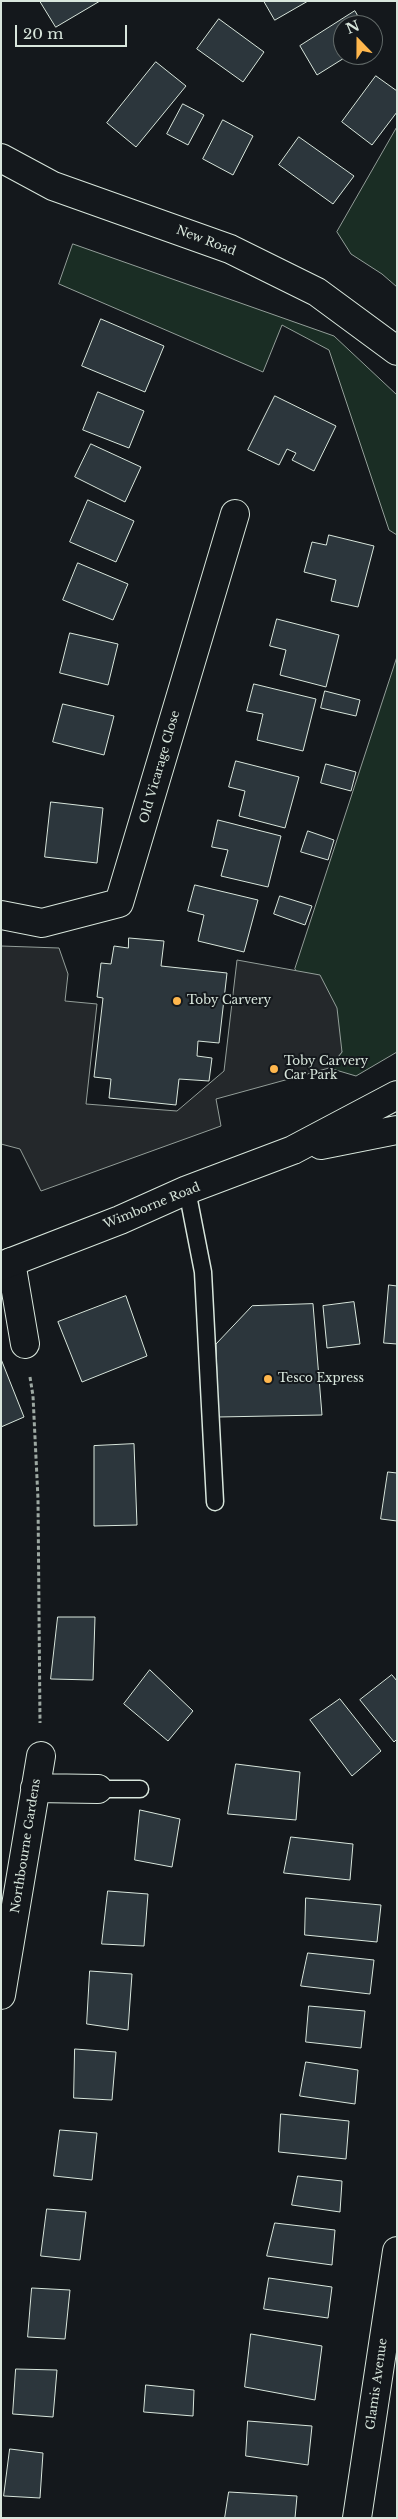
<!DOCTYPE html>
<html>
<head>
<meta charset="utf-8">
<style>
  body { margin:0 }
  #map { position:relative; width:398px; height:2519px; overflow:hidden; background:#14181c; font-family:"Libre Baskerville",serif }
  canvas { display:block }
  .frame { position:absolute; inset:0; border:2px solid #d8e6dc; pointer-events:none }
  .north { position:absolute; left:333px; top:15px; width:50px; height:50px; box-sizing:border-box; background:#14181c; border:1px solid #626a69; border-radius:50%; rotate:338deg; font-size:14px; font-weight:700; line-height:20px; text-align:center; color:#d8e6dc }
  .north::after { content:''; display:block; margin:auto; width:18px; height:22px; background:#ffb74d; clip-path:polygon(50% 0,100% 100%,50% 72%,0 100%) }
  .scale { position:absolute; left:15px; top:25px; width:112px; height:22px; box-sizing:border-box; border:2px solid #d8e6dc; border-top:0; padding-left:6px; font-size:15px; line-height:18px; white-space:nowrap; color:#d8e6dc; -webkit-text-stroke:4px #14181c; paint-order:stroke }
</style>
</head>
<body>
<div id="map">
<canvas width="398" height="2519"></canvas>
<div class="frame"></div>
<div class="north">N</div>
<div class="scale">20 m</div>
</div>
<script>
const g = document.querySelector('canvas').getContext('2d');
g.lineJoin = 'round';
function fill(path, color) {
  g.fillStyle = color;
  g.fill(path, 'evenodd');
}
function strokePath(path, color, width, dash) {
  g.strokeStyle = color;
  g.lineWidth = width;
  g.lineCap = dash ? 'butt' : 'round';
  g.setLineDash(dash || []);
  g.stroke(path);
}
function write(font, color, halo, rows, align = 'center') {
  g.font = font + ' "Libre Baskerville",serif';
  g.lineWidth = 4;
  g.setLineDash([]);
  g.textBaseline = 'middle';
  g.strokeStyle = halo;
  g.fillStyle = color;
  for (const [text, x, y, turn = 0] of rows) {
    g.save();
    g.translate(x, y);
    g.rotate((+turn || 0) * Math.PI / 180);
    g.textAlign = isNaN(turn) ? turn : align;
    if (halo) g.strokeText(text, 0, 0);
    g.fillText(text, 0, 0);
    g.restore();
  }
}
const green = new Path2D(`
  M397,127V287L382,274L351,254L337,232Z
  M73,244L334,336L397,395V535L389,530L329,350L282,325L263,372L59,284Z
  M397,657V1052L356,1076L329,1068L342,1052L295,969Z`);
const parking = new Path2D(`
  M1,946L59,948L68,974L65,1001L97,1004L86,1104L177,1111L224,1071L237,960L320,975L337,1008L342,1052L329,1068L216,1099L221,1126L41,1191L20,1149L1,1144Z`);
const building = new Path2D(`
  M40,1H100L56,27Z
  M264,1H308L275,20Z
  M355,11L363,25H343V55H349L317,75L300,46Z
  M219,19L264,52L243,82L197,49Z
  M156,62L186,86L136,147L107,123Z
  M376,76L397,91V112L372,145L342,122Z
  M183,104L204,115L188,145L167,134Z
  M223,120L253,136L233,175L203,159Z
  M299,137L354,176L333,204L279,165Z
  M101,319L164,346L145,392L82,366Z
  M98,392L144,411L129,448L83,430Z
  M275,396L336,426L314,471L292,460L296,453L287,449L279,465L248,450Z
  M91,444L141,467L125,502L75,477Z
  M88,500L134,521L116,562L70,542Z
  M329,535L374,546L358,607L331,601L336,580L304,572L312,542L326,545Z
  M78,563L128,584L113,620L63,600Z
  M277,619L339,635L326,687L280,675L286,650L270,646Z
  M70,633L118,644L108,685L60,673Z
  M254,684L316,699L303,751L257,740L263,714L247,711Z
  M325,691L360,700L356,716L321,708Z
  M63,704L114,716L104,755L53,742Z
  M236,761L299,777L285,828L239,816L245,791L229,787Z
  M326,764L356,772L351,791L321,783Z
  M51,802L103,808L97,863L45,857Z
  M218,820L281,836L268,887L221,876L228,850L212,847Z
  M308,831L334,840L328,860L301,852Z
  M195,885L258,900L244,952L198,941L204,915L188,911Z
  M280,896L312,906L305,925L274,914Z
  M129,938L164,941L161,966L227,973L219,1043L198,1041L197,1056L212,1058L209,1081L179,1079L176,1105L109,1098L111,1079L94,1077L103,998L97,997L101,963L111,964L114,946L128,948Z
  M389,1285L397,1286V1344L384,1343Z
  M126,1296L147,1356L82,1382L58,1322Z
  M354,1302L360,1344L327,1348L323,1306Z
  M313,1304L322,1415L218,1417L216,1344L252,1306Z
  M1,1359L24,1417L1,1427Z
  M134,1444L137,1525L94,1526V1446Z
  M388,1472L397,1473V1521L381,1519Z
  M58,1617H95L93,1680L51,1679Z
  M150,1670L193,1711L168,1741L124,1704Z
  M392,1675L397,1681V1739L394,1742L360,1700Z
  M340,1699L381,1751L352,1776L310,1720Z
  M236,1764L300,1772L296,1820L228,1814Z
  M140,1810L180,1819L172,1867L135,1860Z
  M291,1837L353,1844L350,1880L284,1873Z
  M108,1891L148,1894L144,1946L102,1944Z
  M306,1898L381,1905L377,1942L305,1935Z
  M308,1953L374,1960L370,1994L301,1986Z
  M90,1971L132,1974L128,2030L87,2024Z
  M309,2006L365,2011L361,2048L306,2042Z
  M75,2049L116,2052L112,2100L74,2098Z
  M306,2062L358,2070L355,2104L300,2096Z
  M281,2114L349,2121L346,2159L279,2152Z
  M60,2130L97,2133L92,2180L54,2176Z
  M298,2176L342,2181L340,2212L292,2205Z
  M47,2209L86,2212L80,2260L41,2256Z
  M275,2223L335,2230L332,2265L267,2256Z
  M269,2278L332,2287L328,2318L264,2309Z
  M32,2288L70,2290L65,2339L28,2337Z
  M251,2334L322,2346L315,2400L245,2387Z
  M16,2369L57,2370L53,2417L13,2414Z
  M146,2385L194,2390L193,2416L144,2412Z
  M248,2421L312,2426L308,2465L246,2456Z
  M10,2449L43,2453L40,2498L4,2496Z
  M229,2492L297,2496L295,2518H225Z`);
const path = new Path2D(`
  M30,1377L33,1396L38,1499L40,1723`);
const service = new Path2D(`
  M187,1190L203,1272L215,1502
  M98,1789H140`);
const minor = new Path2D(`
  M1,915L42,923L119,903L235,514
  M11,1262L25,1344
  M35,1788L98,1789
  M1,1995L41,1756
  M357,2518L397,2251`);
const primary = new Path2D(`
  M1,158L53,186L230,249L317,292L397,351
  M321,1145L397,1130
  M1,1266L120,1220L187,1190L293,1150L397,1095`);
const markers = [
  [177,1001,5,"#ffb74d"],
  [274,1069,5,"#ffb74d"],
  [268,1379,5,"#ffb74d"]
];
const streetNames = [
  ["New Road",206,241,21],
  ["Old Vicarage Close",160,767,-74],
  ["Wimborne Road",152,1206,-22],
  ["Northbourne Gardens",26,1846,-81],
  ["Glamis Avenue",377,2384,-82]
];
const poiNames = [
  ["Toby Carvery",187,1001],
  ["Toby Carvery",284,1062],
  ["Car Park",284,1076],
  ["Tesco Express",278,1379]
];
fill(green, '#1a2d24');
strokePath(green, '#939e99', 1);
fill(parking, '#24282b');
strokePath(parking, '#939e99', 1);
fill(building, '#2c363c');
strokePath(building, '#d8e6dc', 1);
strokePath(service, '#d8e6dc', 19);
strokePath(minor, '#d8e6dc', 30);
strokePath(primary, '#d8e6dc', 30);
strokePath(path, '#9da8a2', 3, [4, 2.5]);
strokePath(service, '#14181c', 16);
strokePath(minor, '#14181c', 28);
strokePath(primary, '#14181c', 28);
for (const [x, y, r, color] of markers) {
  const dot = new Path2D();
  dot.arc(x, y, r, 0, 2 * Math.PI);
  g.fillStyle = color;
  g.fill(dot);
  strokePath(dot, '#14181c', 2);
}
write('12px', '#d8e6dc', '#14181c', streetNames);
write('12px', '#d8e6dc', '#14181c', poiNames, 'left');
</script>
</body>
</html>
